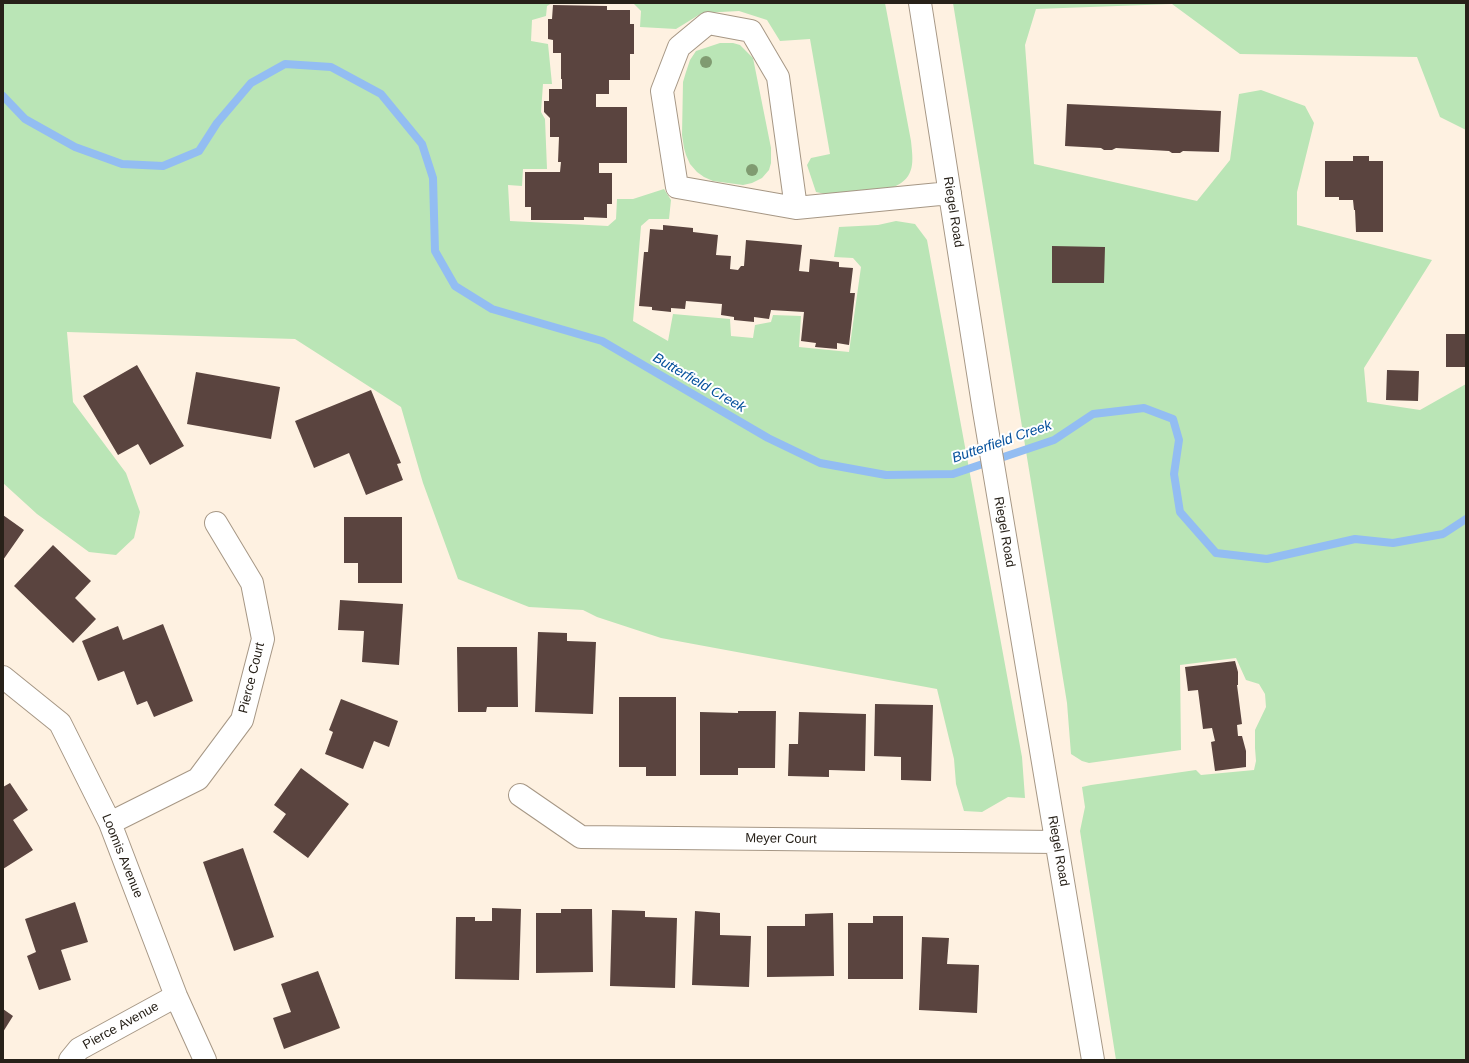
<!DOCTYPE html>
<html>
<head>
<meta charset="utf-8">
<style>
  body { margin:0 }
  #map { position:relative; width:1469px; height:1063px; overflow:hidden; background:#fef1e1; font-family:Arial,sans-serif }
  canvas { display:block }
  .frame { position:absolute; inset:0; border:4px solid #272119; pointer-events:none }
</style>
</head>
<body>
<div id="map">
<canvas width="1469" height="1063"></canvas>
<div class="frame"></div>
</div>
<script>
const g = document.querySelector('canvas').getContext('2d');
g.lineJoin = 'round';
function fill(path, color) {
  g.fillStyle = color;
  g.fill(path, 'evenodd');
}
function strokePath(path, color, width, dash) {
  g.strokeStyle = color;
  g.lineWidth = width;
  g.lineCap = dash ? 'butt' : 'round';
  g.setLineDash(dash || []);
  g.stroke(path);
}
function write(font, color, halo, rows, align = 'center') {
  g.font = font + ' Arial,sans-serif';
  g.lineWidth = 4;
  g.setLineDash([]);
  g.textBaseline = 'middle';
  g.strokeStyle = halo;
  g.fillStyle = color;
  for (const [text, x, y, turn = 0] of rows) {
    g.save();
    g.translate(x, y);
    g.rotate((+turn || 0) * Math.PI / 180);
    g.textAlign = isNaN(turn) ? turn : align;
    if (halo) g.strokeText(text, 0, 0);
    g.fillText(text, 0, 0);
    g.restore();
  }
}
const green = new Path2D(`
  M3,3H552L547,6L546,16L532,20L531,41L548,44L552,84H543L541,112L545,119L547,169H523L522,186L508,185L510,221L608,226L616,219L617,199H633L664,189L671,200L669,219H649L641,226L633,321L668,341L673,314L730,319L731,336L753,338L755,325L771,322L773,315L801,316L799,347L849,352L861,267L853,258L834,257L839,227L878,225L896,221L915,224L927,240L1022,757L1025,798L1008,797L982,812L964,811L956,784L954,759L937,689L661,638L597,617L583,610L529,607L458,579L423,483L401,407L295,339L67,332L73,402L126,473L140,512L134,538L116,555L89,552L37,514L3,483Z
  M633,3H885L911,141C913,161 916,177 894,187L825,194L816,192L807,165L811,158L830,154L810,39L780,41L767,20L739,11L702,13L676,29L640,27L641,11Z
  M953,3H1466V130L1440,117L1417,57L1240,54L1172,4L1036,9L1025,45L1034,164L1197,201L1230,160L1239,94L1261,90L1305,106L1314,123L1297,192V225L1432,260L1364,368L1367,402L1420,410L1466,384V1060H1116L1080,831L1085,807L1082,787L1091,785L1196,770L1201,775L1254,770L1256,761L1255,748V730L1266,707L1265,694L1259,684L1246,680L1236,658L1180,665L1181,750L1089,763L1082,761L1071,754L1067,703Z
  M720,43H733L740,45L753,58L771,148V163L769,170L762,178L752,183L743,185L713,181L704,177L697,172L690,164L686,155L684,148L682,135L683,82L686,72L690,60L696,51Z`);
const stream = new Path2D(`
  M3,96L25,119L75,147L122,164L163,166L199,151L217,123L251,83L285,64L331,67L381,94L422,144L433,178L435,251L455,286L492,309L602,341L768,438L820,463L886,475L953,474L1054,440L1093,414L1144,408L1173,419L1179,440L1174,474L1180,512L1216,553L1267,559L1355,539L1393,543L1443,534L1466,519`);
const building = new Path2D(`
  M553,5L607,6V10H630V24H634V54H630V80H609V94H596V107H627V163H599V173H612V204H607V218L584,217V220H531V207H525V172H560L561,162H558L559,137H550V118L544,112V101H549V89H562V79H561V53H553V40L548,39V19H552Z
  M1067,104L1221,111L1219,152L1183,151L1180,153H1172L1169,151L1116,148L1112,150H1104L1101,148L1065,146Z
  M1353,156H1369V161H1383V232H1356L1355,210H1354L1353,200H1339V197H1325V161H1353Z
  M663,225L693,228V232L718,235L716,255L731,256L730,269L738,270L741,266H744L746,240L802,245L799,271L809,272L810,259L839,262V267L853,268L850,293H855L849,345L837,343V349L815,347L816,343L801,341L804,312L771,310L769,319L754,317V322L734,320V317L721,315L722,304L686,301L685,309L671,308V312L652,310V307L639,306L644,252H648L650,229L663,230Z
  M1052,246L1105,247L1104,283H1052Z
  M1446,334H1466V367H1446Z
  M137,365L184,446L150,465L138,444L118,455L83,396Z
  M1387,370L1419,371L1418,401L1386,400Z
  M196,372L280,387L271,439L187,424Z
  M371,390L401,463L397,464L403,480L366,495L349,453L314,468L295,421Z
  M3,515L24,530L3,560Z
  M344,517H402V583H358V563H344Z
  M53,545L91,581L75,598L96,619L73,643L14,586Z
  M340,600L403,604L399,665L362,662L364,631L338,630Z
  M163,624L193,701L154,717L147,701L137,705L124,671L98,681L82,641L118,626L123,640Z
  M538,632L567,633V641L596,642L593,714L535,712Z
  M457,647H517L518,707H487L486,712H458Z
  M1235,661L1238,672V685H1237L1242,724L1237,725L1238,736H1242L1246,751V767L1215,771L1211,742L1215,741L1212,728L1203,729L1198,690L1188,691L1185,667Z
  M619,697H676V776H646V767H619Z
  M341,699L398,721L389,747L374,741L363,769L325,754L333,732L329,730Z
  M875,704L933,705L931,781L901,780V757L874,756Z
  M738,711H776L775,768H738V775H700V712L738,713Z
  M799,712L866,714L865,771L829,770V777L788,776L789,744H798Z
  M301,768L349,804L308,858L273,832L286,814L274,805Z
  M10,783L28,810L13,820L33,850L3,869V787Z
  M243,848L274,937L234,951L203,862Z
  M75,902L88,942L61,950L71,980L39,990L27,956L36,952L25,919Z
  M492,908L521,909L519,980L455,979L456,917H475V921H492Z
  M561,909H592L593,972L536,973V913H561Z
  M612,910L645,911V917L677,918L675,988L610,986Z
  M695,911L720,913V935L751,936L749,987L692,985Z
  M833,913L834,976L767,977V926H805V914Z
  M873,916H903V979H848V923H873Z
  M922,937L949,938L947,964L979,965L977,1013L919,1010Z
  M318,971L340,1028L284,1049L273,1018L291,1012L281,984Z
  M3,1009L13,1016L3,1032Z`);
const minor = new Path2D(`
  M920,3L984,411L1093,1060
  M796,208L778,77L751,31L708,23L679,47L662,91L677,187L796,208L950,193
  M3,677L60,723L110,823L176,996L205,1060
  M520,795L581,837L1056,842
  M110,823L198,779L242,720L263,639L252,583L216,523
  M70,1060L79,1049L176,996`);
const trees = [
  [706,62],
  [752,170]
];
const streetNames = [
  ["Riegel Road",953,212,81],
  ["Riegel Road",1004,532,80],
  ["Pierce Court",252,678,-76],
  ["Meyer Court",781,839,1],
  ["Riegel Road",1058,851,80],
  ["Loomis Avenue",122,856,68],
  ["Pierce Avenue",121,1026,-29]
];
const waterNames = [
  ["Butterfield Creek",699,383,30],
  ["Butterfield Creek",1002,442,-19]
];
fill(green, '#bae5b6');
strokePath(stream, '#93bdf2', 8);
fill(building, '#5a443f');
strokePath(minor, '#a69785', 24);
strokePath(minor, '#fff', 22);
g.fillStyle = '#809b71';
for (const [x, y] of trees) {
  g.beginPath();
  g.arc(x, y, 6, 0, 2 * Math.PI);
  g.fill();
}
write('13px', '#272119', '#fff', streetNames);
write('italic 14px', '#05509c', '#fff', waterNames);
</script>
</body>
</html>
